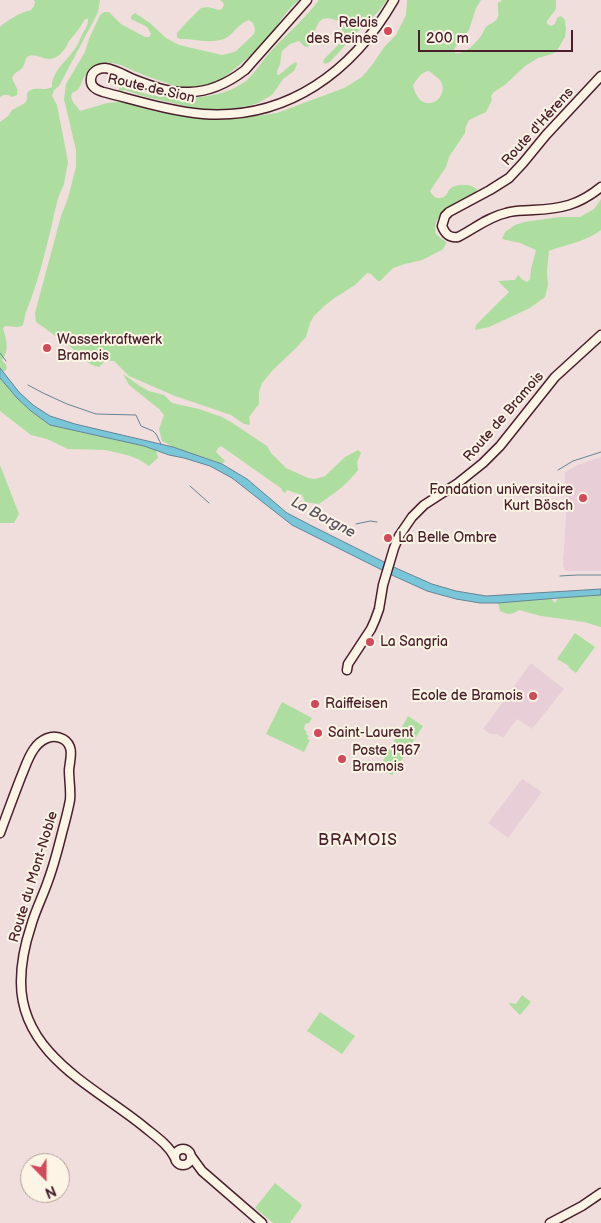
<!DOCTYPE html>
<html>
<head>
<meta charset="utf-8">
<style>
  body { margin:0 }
  #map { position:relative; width:601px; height:1223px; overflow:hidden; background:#f0dedd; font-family:"Balsamiq Sans",sans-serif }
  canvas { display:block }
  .north { position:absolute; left:20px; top:1153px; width:50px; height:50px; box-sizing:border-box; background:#fcf5e5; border:1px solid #b59f9b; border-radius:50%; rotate:158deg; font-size:14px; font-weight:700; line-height:20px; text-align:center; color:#4a1f2b }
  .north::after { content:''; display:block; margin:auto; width:18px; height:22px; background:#d1495b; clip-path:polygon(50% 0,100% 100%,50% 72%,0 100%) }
  .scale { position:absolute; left:418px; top:30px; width:155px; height:22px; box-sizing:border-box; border:2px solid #4a1f2b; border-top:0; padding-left:6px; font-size:15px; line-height:18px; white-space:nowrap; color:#4a1f2b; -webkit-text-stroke:4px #fcf5e5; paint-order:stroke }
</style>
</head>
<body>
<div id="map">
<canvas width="601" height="1223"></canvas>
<div class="north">N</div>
<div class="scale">200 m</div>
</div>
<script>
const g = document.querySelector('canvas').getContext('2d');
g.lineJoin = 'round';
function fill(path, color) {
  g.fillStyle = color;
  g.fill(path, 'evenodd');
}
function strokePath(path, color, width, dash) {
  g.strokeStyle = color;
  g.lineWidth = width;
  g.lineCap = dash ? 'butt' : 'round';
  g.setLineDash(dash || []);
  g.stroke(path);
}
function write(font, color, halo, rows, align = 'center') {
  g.font = font + ' "Balsamiq Sans",sans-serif';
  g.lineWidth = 4;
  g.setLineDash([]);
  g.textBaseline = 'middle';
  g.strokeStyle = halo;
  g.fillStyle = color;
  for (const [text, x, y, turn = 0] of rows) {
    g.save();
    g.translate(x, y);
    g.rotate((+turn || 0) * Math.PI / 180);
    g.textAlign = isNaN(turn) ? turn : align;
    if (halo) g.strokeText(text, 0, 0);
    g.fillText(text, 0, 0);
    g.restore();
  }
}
const built = new Path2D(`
  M601,457V571H565L563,565L566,518L565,472L578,465Z
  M531,663L564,689L532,729L517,719L503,738L497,734H490L483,729Z
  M522,779L542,792L508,838L488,823Z`);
const green = new Path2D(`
  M34,0H100L98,12L94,20L59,86L54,90L52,96L57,105L68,162L64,184L58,198C49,236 41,275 26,312C24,317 25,322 22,326L17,327L5,326L3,328C6,339 10,350 2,360C5,364 9,366 5,371L1,372L0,371V122L8,116L12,110L25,103L27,100V93C34,85 43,92 52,87C51,72 68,60 76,47C79,43 80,38 83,33C86,28 88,25 88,19H85C81,27 75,34 69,41C67,44 66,49 63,51C61,54 57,57 54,58C45,62 34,51 27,57C25,59 25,64 23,67C19,72 14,72 12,78C14,84 19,88 17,95L12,97C7,94 5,94 0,97V27C9,19 19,13 31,10L34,6L35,2Z
  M219,0H299C287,9 281,21 272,32C262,45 250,56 237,67C229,73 222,80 212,84C202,89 185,90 175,87C171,86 168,83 164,82C156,79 148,77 139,73C127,68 117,61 103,63C95,65 87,72 83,79C80,86 80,90 72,93C69,100 76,105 80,111L107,103L118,102L130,104L157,112L196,118H223L249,117L277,113L344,88L362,77L372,65L385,46L396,35L406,15L407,0H481L476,8L469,30L454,49L455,53C464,55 475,44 481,36C483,33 484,29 487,26C490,24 495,22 497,19C500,15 497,8 498,3L502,0H556V9L547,21V24L551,26L555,24L557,18L561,16L565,20L566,29L565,37L556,52L552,54L538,58L525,66L506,84L494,92L491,96L492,100L486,112L469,120L466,126L465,133L449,157L446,167L430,191C433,198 440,201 446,195C448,193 448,190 450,189C457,183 471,184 477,189L475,194C470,197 466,198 460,200C450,205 437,215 435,226C435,228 435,232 436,234C438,237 443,239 446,242V244L442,250L422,260L405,264L393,268L380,281H378L371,274L367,273L355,285L336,297L323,307L314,316L310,323L306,337L297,347L273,370L262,383L259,392V404L249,417L250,423L249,425L244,424L231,415L175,396L129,376L114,361H105L99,367C88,366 81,355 73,349C61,339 48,331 36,322L35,313L61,216L68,198L76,167V150L64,99L66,84L85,52L89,39L100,15L104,12H109L121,24L145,37H149L151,34L147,27L131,19V16L135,13L150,23L166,38L179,45L222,55L231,53L236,51L254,34L255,29L253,23L249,20C239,23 234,33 226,38C214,44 198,40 185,39H180L177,37V33L186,23L201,8L208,7L219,10L222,9L224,5L222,1ZM429,71C432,74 436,76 439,79C454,97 420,120 413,85C418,78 421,72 429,71Z
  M319,0H387L378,12L357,32L330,62L325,64L323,62L325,58L343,40L344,34L338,21C313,10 318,34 308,47L304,46L299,41L290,44L282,51L280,64L277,72V74L279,75L292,64L296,62L297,64L294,71L284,78L272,95L258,103L248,106L227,109H198L142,96L125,90L121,91L119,90V88L122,87C132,89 141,93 151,95C181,100 223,100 247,80C257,71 263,59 272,50C280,41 288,34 296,26C304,18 312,9 319,0Z
  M601,199V230C586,242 566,244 549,251L547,271L548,285L545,297L530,308L489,327L475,330L476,325L509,292L498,281L515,280L518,275L523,280L527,282L530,279L531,269L536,250L520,243L502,239L505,232L515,225L524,222L560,217H580L594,209Z
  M123,374L140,386L149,391L164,395L172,403L199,409L222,417L234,424L267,446L271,453L286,468L308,478L315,479L325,476L345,457L358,450L361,453L357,462L358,470C347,485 333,494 319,504L305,502L302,495L287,490L285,493L282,491V489L221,446L218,448L216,452L225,461L222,464L173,447L162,441L159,429L164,415L159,409L129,385Z
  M0,378L17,398L31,411L50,425L144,446L156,450L158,458L149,466L138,459L127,455L105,450L68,449L47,439L31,435L0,411Z
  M0,465L19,514L14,523H0Z
  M601,595V627L584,622L541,616L519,610C511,615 509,615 500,611L498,603L551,598L555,603L558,598Z
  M575,633L595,647L576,673L568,667L569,666L557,659Z
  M282,702L312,718L309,723L305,724L304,729L307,732L306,734L309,736L307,739L310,740L304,752L266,734Z
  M408,716L423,726L392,775L379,768Z
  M522,995L531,1002L520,1015L509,1004L510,1003L516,1004Z
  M320,1012L355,1036L342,1054L307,1031Z
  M275,1183L301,1204L302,1206L290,1223H273L255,1208Z`);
const water = new Path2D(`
  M0,368L19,392L33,405L50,416L75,424L173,447L222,464L247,479L287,513L312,526L398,569L432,584L456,591L486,596L601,589V595L558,598L498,603H480L456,599L427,591L394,576L292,525L232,478L210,466L184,458L169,455L144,446L50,425L31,411L17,398L0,378Z`);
const stream = new Path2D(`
  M0,353L6,361
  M28,385L43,393L67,404L96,414L136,415L141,426L153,431L156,434L161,444
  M558,470L573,461L601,452
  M190,486L209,503
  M356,524L370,521L377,522
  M560,576L577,575H601`);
const secondary = new Path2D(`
  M307,0L245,70C228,83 210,92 189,92C170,93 151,86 133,79C124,75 115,69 105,68C98,68 91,72 91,79C90,86 96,90 103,92C135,100 169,111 203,114C288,120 353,71 394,0
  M601,76L546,135L523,163L509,178L490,190L449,212L445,216L442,226C445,234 449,238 458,237C474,229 488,217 506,213C515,210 524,211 533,210C561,209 579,205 601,187
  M347,670L348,664L371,629L375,620L379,609L383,585L394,548L399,536L412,517L424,505L458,483L483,463L500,446L555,377L601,335
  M0,833C7,814 14,795 21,777C25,768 28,757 34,749C40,740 52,733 63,739C75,746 70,759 69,770C69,780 71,790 70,800C68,811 65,822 62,833C58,849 54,865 48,881C43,896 35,911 31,926C25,944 21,964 21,982C21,1055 95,1087 143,1126C155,1136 168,1144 175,1158
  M175 1157a8 8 0 1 1 16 0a8 8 0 1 1-16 0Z
  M191,1156L202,1171L262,1223
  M550,1223L582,1206L601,1193`);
const markers = [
  [388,31,5,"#d1495b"],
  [47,348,5,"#d1495b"],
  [583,498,5,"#d1495b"],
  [388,538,5,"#d1495b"],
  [370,642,5,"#d1495b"],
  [533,696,5,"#d1495b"],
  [315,704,5,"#d1495b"],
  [318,733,5,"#d1495b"],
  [342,759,5,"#d1495b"]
];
const poiNames = [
  ["Relais",378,23,"right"],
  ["des Reines",378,39,"right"],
  ["Wasserkraftwerk",57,340],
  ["Bramois",57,356],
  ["Fondation universitaire",573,490,"right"],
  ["Kurt Bösch",573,506,"right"],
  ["La Belle Ombre",398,538],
  ["La Sangria",380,642],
  ["Ecole de Bramois",523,696,"right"],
  ["Raiffeisen",325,704],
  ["Saint-Laurent",328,733],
  ["Poste 1967",352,751],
  ["Bramois",352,767]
];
const streetNames = [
  ["Route de Sion",151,89,13],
  ["Route d'Hérens",538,127,-48],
  ["Route de Bramois",504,417,-49],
  ["Route du Mont-Noble",34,877,-73]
];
const waterNames = [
  ["La Borgne",323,518,28]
];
const quarterNames = [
  ["BRAMOIS",358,841]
];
fill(built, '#e8ced7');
fill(green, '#adde9f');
fill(water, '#79c6d8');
strokePath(water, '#668393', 1);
strokePath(stream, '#668393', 1);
strokePath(secondary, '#4a1f2b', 11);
strokePath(secondary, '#fcf5e5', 8);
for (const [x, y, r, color] of markers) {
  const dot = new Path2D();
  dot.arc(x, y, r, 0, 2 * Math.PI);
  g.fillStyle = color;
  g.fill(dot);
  strokePath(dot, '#fcf5e5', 2);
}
write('14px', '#4a1f2b', '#fcf5e5', poiNames, 'left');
write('14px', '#4a1f2b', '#fcf5e5', streetNames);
write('italic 15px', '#58515f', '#fcf5e5', waterNames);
g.letterSpacing = '1px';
write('16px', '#4a1f2b', '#fcf5e5', quarterNames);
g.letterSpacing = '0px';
</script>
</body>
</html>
